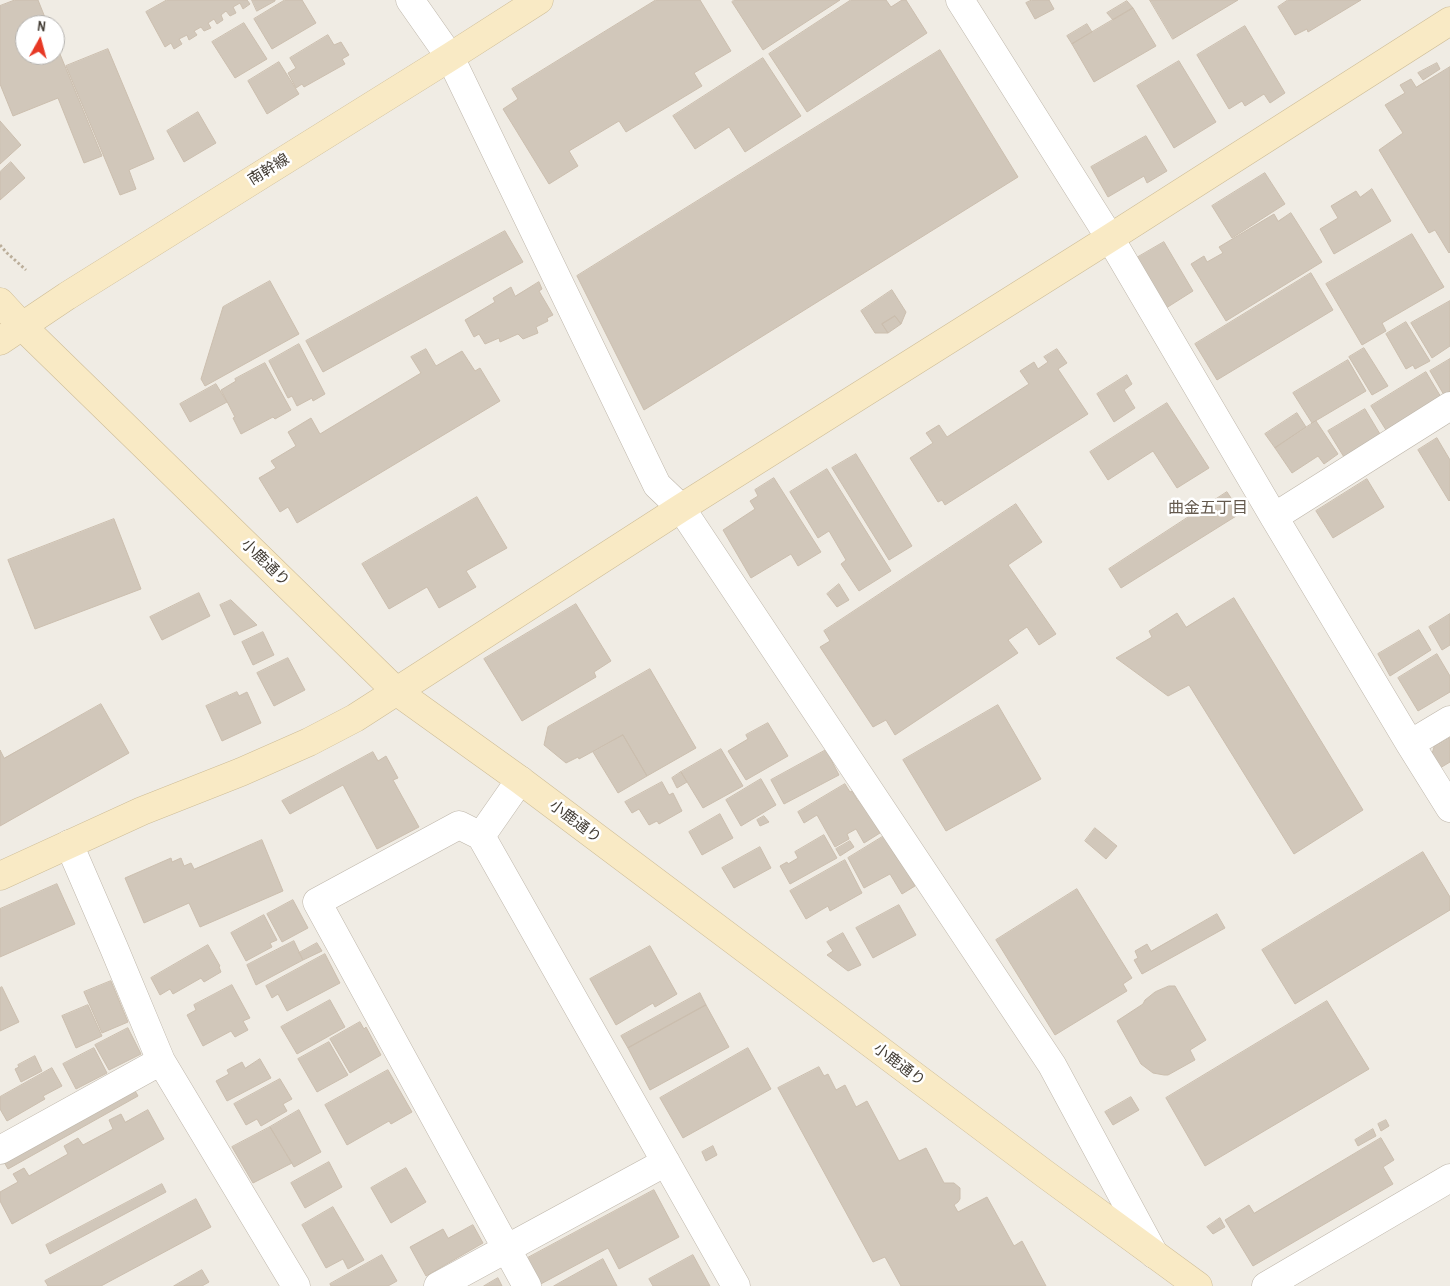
<!DOCTYPE html>
<html>
<head>
<meta charset="utf-8">
<style>
  body { margin:0 }
  #map { position:relative; width:1450px; height:1286px; overflow:hidden; background:#f0ece4; font-family:"Archivo Narrow",sans-serif }
  canvas { display:block }
  .north { position:absolute; left:15px; top:15px; width:50px; height:50px; box-sizing:border-box; background:#fff; border:1px solid #b3b1ae; border-radius:50%; rotate:7deg; font-size:14px; font-weight:700; line-height:20px; text-align:center; color:#423c34 }
  .north::after { content:''; display:block; margin:auto; width:18px; height:22px; background:#e73824; clip-path:polygon(50% 0,100% 100%,50% 72%,0 100%) }
</style>
</head>
<body>
<div id="map">
<canvas width="1450" height="1286"></canvas>
<div class="north">N</div>
</div>
<script>
const g = document.querySelector('canvas').getContext('2d');
g.lineJoin = 'round';
function fill(path, color) {
  g.fillStyle = color;
  g.fill(path, 'evenodd');
}
function strokePath(path, color, width, dash) {
  g.strokeStyle = color;
  g.lineWidth = width;
  g.lineCap = dash ? 'butt' : 'round';
  g.setLineDash(dash || []);
  g.stroke(path);
}
function write(font, color, halo, rows, align = 'center') {
  g.font = font + ' "Archivo Narrow","Noto Sans JP",sans-serif';
  g.lineWidth = 5;
  g.setLineDash([]);
  g.textBaseline = 'middle';
  g.strokeStyle = halo;
  g.fillStyle = color;
  for (const [text, x, y, turn = 0] of rows) {
    g.save();
    g.translate(x, y);
    g.rotate((+turn || 0) * Math.PI / 180);
    g.textAlign = isNaN(turn) ? turn : align;
    if (halo) g.strokeText(text, 0, 0);
    g.fillText(text, 0, 0);
    g.restore();
  }
}
const building = new Path2D(`
  M15,0H38L48,25H25V55H55V42L102,156L84,163L58,98L13,116L0,84V6Z
  M167,0H247L250,4L243,9L240,3L233,7L236,13L230,16L226,11L221,15L223,20L217,24L214,19L208,23L211,28L204,31L201,27L194,31L197,35L189,40L187,35L179,39L182,44L174,49L171,43L165,47L146,12Z
  M252,0H275V1L257,11Z
  M285,0H302L316,23L272,49L254,19Z
  M656,0H700L731,51L694,73L702,86L626,132L619,121L569,151L578,166L549,184L503,109L518,99L512,89Z
  M734,0H840L763,50L732,2Z
  M851,0H886L891,7L902,0H906L927,33L807,112L769,54Z
  M1032,0H1049L1054,9L1035,19L1026,3Z
  M1150,0H1238L1173,39Z
  M1288,0H1361L1308,32L1307,29L1295,35L1278,7Z
  M1127,1L1133,8L1113,20L1107,13Z
  M1133,8L1156,46L1094,82L1072,44Z
  M244,23L267,59L235,78L212,42Z
  M1087,24L1092,32L1072,44L1067,36Z
  M1245,26L1285,93L1270,103L1264,94L1245,106L1242,101L1229,109L1197,55Z
  M328,35L334,45L341,42L349,55L342,59L345,64L304,87L302,84L296,88L288,73L296,68L290,58Z
  M108,49L154,159L129,170L136,189L120,195L66,66Z
  M940,50L1018,177L644,410L577,276Z
  M763,58L801,116L745,152L729,127L695,149L673,116Z
  M1179,61L1216,122L1174,148L1137,86Z
  M279,62L299,94L267,114L248,81Z
  M1437,63L1440,69L1423,80L1418,73Z
  M1450,67V252L1449,253L1435,230L1429,233L1379,150L1403,133L1385,105L1405,93L1400,85L1411,79L1416,87Z
  M198,112L216,143L184,162L167,131Z
  M0,121L21,145L0,164Z
  M1146,136L1167,171L1147,183L1144,176L1108,197L1091,167Z
  M11,162L25,178L0,200V172Z
  M1265,173L1285,204L1232,238L1212,206Z
  M1372,189L1391,221L1334,254L1320,229L1338,218L1331,206L1356,191L1360,197Z
  M1291,213L1322,262L1226,321L1191,264L1204,256L1207,262L1223,253L1219,247L1274,214L1278,221Z
  M505,231L523,262L323,372L306,341Z
  M1412,234L1444,287L1382,323L1386,331L1362,345L1326,284Z
  M1164,242L1193,291L1163,310L1133,260Z
  M1311,273L1333,310L1217,380L1195,344Z
  M270,281L299,334L205,386L201,379L223,307Z
  M539,282L542,289L539,291L553,315L547,318L548,321L536,327L538,333L523,339L518,334L500,342L499,338L485,344L479,334L474,337L465,320L495,302L493,298L511,287L515,296Z
  M892,290L906,312L901,324L895,316L882,324L888,333H875L861,311Z
  M1450,301V346L1432,358L1411,323Z
  M895,316L901,324L888,333L882,324Z
  M1406,322L1430,361L1415,369L1413,365L1406,369L1386,334Z
  M299,344L325,394L313,401L312,398L297,406L292,396L288,398L269,361Z
  M1364,348L1388,386L1372,395L1349,357Z
  M426,349L436,366L462,351L475,371L480,368L500,401L297,523L288,507L280,512L259,478L276,468L271,461L296,446L288,432L311,418L320,434L421,373L411,357Z
  M1057,349L1067,363L1058,369L1088,414L945,505L942,500L938,502L910,458L933,443L926,433L939,425L947,437L1029,384L1020,371L1034,362L1038,369L1048,362L1044,357Z
  M1450,359V392L1444,395L1430,371Z
  M1348,360L1366,391L1312,423L1293,393Z
  M265,363L291,410L275,419L273,417L241,434L233,418L235,417L221,390L236,381L235,379Z
  M1426,372L1441,397L1386,430L1371,406Z
  M1127,375L1132,384L1124,390L1135,408L1114,422L1097,394Z
  M216,384L227,402L190,422L180,404Z
  M1167,403L1209,468L1177,488L1153,451L1108,480L1090,452Z
  M1365,409L1383,439L1347,462L1328,431Z
  M1297,413L1306,427L1275,448L1265,434Z
  M1316,421L1338,454L1324,464L1318,456L1292,473L1275,448Z
  M1437,438L1450,460V500L1449,501L1418,450Z
  M856,454L912,546L889,560L832,468Z
  M827,469L891,571L859,591L841,564L846,560L829,531L818,538L790,492Z
  M774,478L821,552L798,566L791,554L751,578L723,530L755,509L750,501L758,496L755,490Z
  M1367,479L1384,507L1333,538L1316,511Z
  M1227,492L1241,513L1121,588L1109,569Z
  M477,497L507,548L466,571L476,587L439,608L427,587L389,609L362,564Z
  M1016,504L1042,542L1008,565L1056,634L1039,645L1027,627L1008,640L1018,653L895,735L886,720L873,727L820,647L830,641L824,631Z
  M114,519L141,589L35,629L8,560Z
  M839,584L849,600L837,607L827,594Z
  M199,593L210,616L162,640L150,617Z
  M1234,598L1363,810L1294,854L1189,685L1168,696L1116,658L1152,637L1149,631L1177,613L1186,627Z
  M231,600L257,625L234,635L220,605Z
  M576,604L611,661L594,672L596,677L522,721L484,659Z
  M1450,614V645L1442,650L1429,627Z
  M1419,630L1431,650L1390,676L1378,654Z
  M263,632L274,655L253,665L242,642Z
  M1437,654L1450,676V692L1418,711L1398,678Z
  M288,658L305,690L274,706L257,673Z
  M650,669L696,748L647,776L623,735L579,759L578,757L566,763L544,745L548,727Z
  M237,692L239,696L247,692L261,723L222,741L206,706Z
  M101,704L129,753L0,826V750L4,758Z
  M998,705L1041,779L946,831L903,760Z
  M768,723L788,756L746,780L728,751L748,739L746,735Z
  M623,735L647,776L618,793L593,752Z
  M1450,738V762L1440,768L1432,754L1434,747Z
  M721,749L743,786L703,808L681,772Z
  M826,750L839,775L784,804L771,780Z
  M373,752L378,761L386,756L398,778L393,780L419,827L377,849L343,785L290,814L282,801Z
  M681,772L687,782L677,788L672,778Z
  M761,779L776,805L741,826L726,800Z
  M662,782L669,795L673,793L682,811L659,824L657,821L649,825L639,809L632,813L625,802Z
  M845,784L850,792L852,791L858,801L861,800L880,833L864,843L856,829L847,834L849,839L835,847L817,815L804,823L798,812Z
  M720,814L733,838L702,855L689,832Z
  M764,816L769,822L760,826L757,820Z
  M1095,828L1117,846L1106,859L1085,841Z
  M824,835L837,858L790,884L780,866L787,862L788,864L798,858L795,852Z
  M884,836L896,857L898,856L915,886L902,894L890,874L864,888L848,858Z
  M262,840L283,891L200,927L189,903L144,923L125,878L171,858L172,862L181,858L184,866L191,863L194,869Z
  M850,841L854,847L840,856L836,849Z
  M760,847L771,868L734,888L722,868Z
  M1423,852L1450,897V910L1295,1004L1262,950Z
  M845,860L862,893L830,911L828,906L806,919L790,891Z
  M57,884L75,924L0,957V909Z
  M1077,889L1132,978L1123,984L1127,991L1055,1035L996,940Z
  M293,900L308,928L282,942L267,914Z
  M899,905L916,935L873,958L856,928Z
  M1217,914L1225,928L1142,974L1134,960L1138,958L1135,951L1147,944L1151,951Z
  M264,915L277,940L270,943L272,947L246,961L231,933Z
  M843,933L861,965L848,971L827,955L833,951L827,942Z
  M294,941L303,960L256,985L247,965Z
  M317,943L322,951L303,960L299,953Z
  M208,945L220,966L219,967L221,972L204,982L201,978L173,994L170,989L160,995L151,978Z
  M650,946L677,994L655,1007L653,1003L616,1025L590,979Z
  M325,954L340,983L287,1011L278,994L272,998L266,986Z
  M111,981L128,1022L102,1033L84,992Z
  M232,985L250,1018L243,1021L248,1030L235,1037L231,1031L203,1046L187,1015L196,1010L194,1005Z
  M1169,986H1175L1206,1040L1190,1050L1195,1060L1168,1075H1164L1153,1073L1141,1064L1117,1021L1143,1004L1145,1000L1155,992Z
  M2,987L19,1022L0,1031V988Z
  M700,993L706,1005L628,1048L621,1036Z
  M330,1000L345,1027L297,1054L281,1027Z
  M1327,1001L1369,1069L1205,1166L1166,1098Z
  M88,1005L102,1036L76,1048L62,1016Z
  M706,1005L729,1047L650,1090L628,1048Z
  M360,1022L364,1029L366,1027L381,1055L350,1073L330,1039Z
  M128,1028L141,1054L109,1070L95,1045Z
  M329,1042L348,1075L317,1092L298,1059Z
  M94,1048L107,1073L76,1089L63,1064Z
  M748,1048L771,1089L683,1138L660,1098Z
  M35,1056L42,1071L21,1082L15,1069L19,1067L18,1065Z
  M260,1059L271,1078L227,1101L216,1081L229,1074L227,1070L242,1062L245,1068Z
  M819,1067L824,1076L828,1074L836,1090L845,1085L856,1107L867,1101L899,1161L926,1148L944,1183H954L960,1188V1199L958,1202L954,1205L958,1212L987,1197L1014,1246L1022,1241L1046,1286H901L885,1257L873,1262L778,1088Z
  M52,1068L62,1086L43,1096L45,1099L7,1121L0,1109V1097Z
  M388,1070L412,1112L391,1124L389,1121L347,1145L325,1105Z
  M280,1079L292,1099L283,1104L287,1111L261,1126L257,1119L246,1125L234,1104Z
  M134,1089L138,1096L8,1169L4,1162Z
  M1131,1097L1139,1110L1113,1125L1105,1112Z
  M148,1110L164,1139L12,1224L0,1201V1192L18,1182L13,1174L24,1168L29,1176L68,1154L64,1146L78,1138L83,1145L113,1129L109,1120L121,1114L125,1122Z
  M299,1110L321,1152L294,1167L270,1127Z
  M1386,1120L1389,1126L1381,1131L1378,1124Z
  M270,1127L292,1163L253,1183L232,1147Z
  M1373,1129L1376,1136L1358,1146L1355,1140Z
  M1381,1138L1394,1160L1383,1167L1393,1184L1253,1266L1225,1220L1249,1205L1254,1213Z
  M713,1146L717,1155L706,1161L702,1152Z
  M329,1162L342,1187L305,1208L291,1183Z
  M406,1168L426,1202L391,1223L371,1188Z
  M162,1184L166,1192L50,1254L46,1245Z
  M654,1190L679,1237L619,1269L608,1248L537,1286L522,1261Z
  M196,1199L211,1227L101,1286H48L45,1281Z
  M333,1207L364,1260L348,1269L343,1259L326,1268L302,1225Z
  M1220,1218L1225,1227L1213,1234L1207,1227Z
  M473,1225L483,1243L426,1276L410,1247L443,1229L448,1238Z
  M382,1255L397,1281L388,1286H331L330,1284Z
  M693,1255L710,1286H653L649,1279Z
  M603,1259L617,1286H554Z
  M202,1270L209,1282L202,1286H174Z
  M498,1278L502,1286H484Z`);
const path = new Path2D(`
  M0,245L7,253L26,270`);
const street = new Path2D(`
  M410,0L450,57L657,485L681,508L1052,1065L1154,1254
  M960,0L1110,238L1274,517L1410,744L1450,808
  M1274,517L1450,406
  M1410,744L1450,720
  M520,780L481,836L736,1286
  M481,836L459,825L317,902L527,1286
  M69,844L114,948L161,1061L296,1286
  M0,1150L161,1061
  M438,1286L666,1162
  M1266,1286L1450,1178`);
const secondary = new Path2D(`
  M0,302L23,327L396,691L520,780L1045,1174L1198,1286
  M0,341L67,296L450,57L539,0
  M0,876L142,811L241,772L309,742L355,718L681,508L1110,238L1450,21`);
const streetNames = [
  ["南幹線",269,170,-32],
  ["小鹿通り",265,563,44],
  ["小鹿通り",575,822,37],
  ["小鹿通り",899,1065,37]
];
const neighbourhoodNames = [
  ["曲金五丁目",1208,509]
];
fill(building, '#d1c7ba');
strokePath(building, '#cbbeae', 1);
strokePath(street, '#beb6aa', 29);
strokePath(secondary, '#cdbc96', 29);
strokePath(path, '#bbae9a', 3, [2.5, 2.5]);
strokePath(street, '#fff', 28);
strokePath(secondary, '#f9eac5', 28);
write('15px', '#423c34', '#fff', streetNames);
write('16px', '#64594d', '#fff', neighbourhoodNames);
</script>
</body>
</html>
